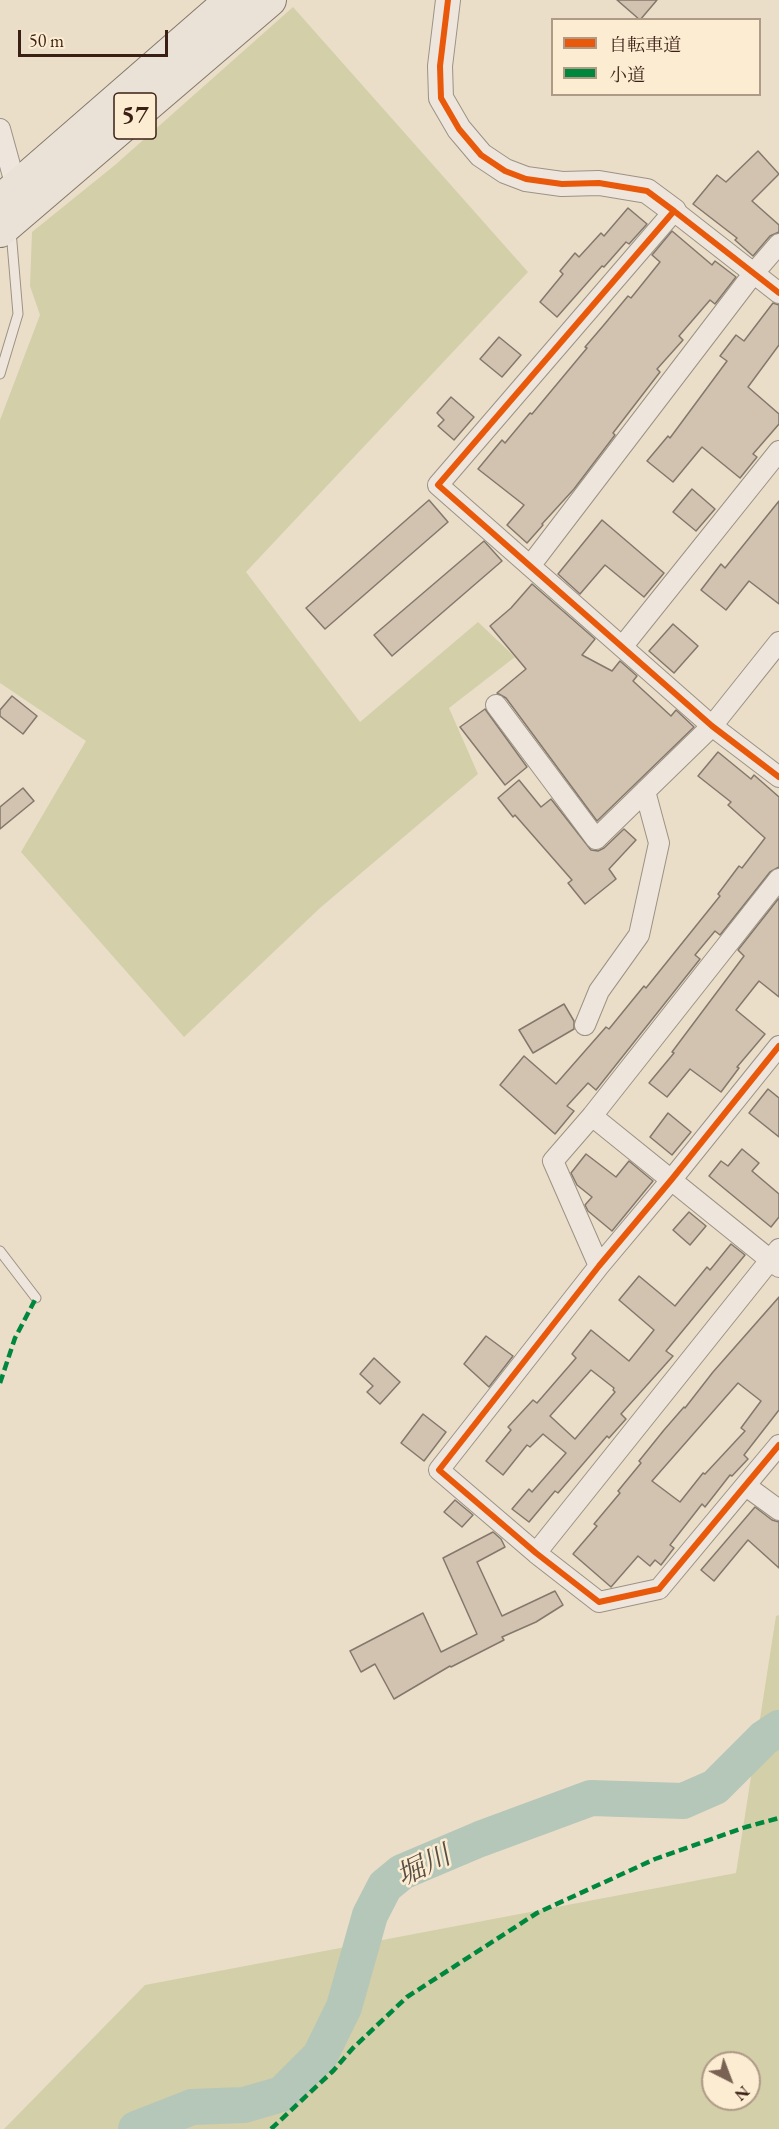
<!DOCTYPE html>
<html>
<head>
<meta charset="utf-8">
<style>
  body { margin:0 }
  #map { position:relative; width:779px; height:2129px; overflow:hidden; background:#ebdec8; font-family:"EB Garamond","Noto Serif JP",serif }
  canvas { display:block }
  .legend { position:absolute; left:551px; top:18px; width:210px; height:78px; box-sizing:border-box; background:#fbecd2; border:2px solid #ae9a86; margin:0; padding:8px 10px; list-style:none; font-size:18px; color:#3b1f15 }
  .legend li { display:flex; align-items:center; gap:12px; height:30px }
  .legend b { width:30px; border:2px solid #ae9a86 }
  .north { position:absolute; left:701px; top:2051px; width:60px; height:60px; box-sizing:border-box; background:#fbecd2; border:2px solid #ae9a86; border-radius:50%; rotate:138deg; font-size:16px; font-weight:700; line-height:24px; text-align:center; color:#3b1f15 }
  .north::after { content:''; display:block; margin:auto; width:21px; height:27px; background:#796254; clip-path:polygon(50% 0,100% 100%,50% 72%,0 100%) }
  .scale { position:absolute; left:18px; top:30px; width:150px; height:27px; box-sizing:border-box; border:3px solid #3b1f15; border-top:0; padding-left:8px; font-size:18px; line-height:21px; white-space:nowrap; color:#3b1f15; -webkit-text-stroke:4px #fbecd2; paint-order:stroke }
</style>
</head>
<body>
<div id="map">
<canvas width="779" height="2129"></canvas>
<ul class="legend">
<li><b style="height:8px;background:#e8590c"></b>自転車道</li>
<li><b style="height:8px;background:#00873e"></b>小道</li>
</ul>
<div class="north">N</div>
<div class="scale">50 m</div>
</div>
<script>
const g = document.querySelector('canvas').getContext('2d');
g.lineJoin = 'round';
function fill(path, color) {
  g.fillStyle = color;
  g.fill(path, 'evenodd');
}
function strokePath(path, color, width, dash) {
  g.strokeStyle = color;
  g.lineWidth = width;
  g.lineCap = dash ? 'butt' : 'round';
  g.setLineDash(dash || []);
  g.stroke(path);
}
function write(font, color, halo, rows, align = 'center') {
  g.font = font + ' "EB Garamond","Noto Serif JP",serif';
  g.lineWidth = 5;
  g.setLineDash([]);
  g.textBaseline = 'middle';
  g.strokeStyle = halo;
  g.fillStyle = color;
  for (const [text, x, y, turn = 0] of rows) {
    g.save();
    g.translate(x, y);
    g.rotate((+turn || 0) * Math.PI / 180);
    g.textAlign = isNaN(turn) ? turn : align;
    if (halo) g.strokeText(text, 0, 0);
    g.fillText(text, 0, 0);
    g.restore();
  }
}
const green = new Path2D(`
  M293,7L528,272L246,572L360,722L478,622L515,657L449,708L478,774L320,908L184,1037L21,852L86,741L0,683V420L40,315L30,286L32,232L115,165Z
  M779,1615V2129H4L145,1985L736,1873L776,1616ZM713,2063H749V2099H713Z`);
const river = new Path2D(`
  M136,2129L192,2107L244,2105L282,2094L320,2056L344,2007L370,1915L385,1886L402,1872L480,1839L591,1798L683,1801L715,1787L764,1738L779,1728`);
const building = new Path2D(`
  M617,0H657L640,20Z
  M758,151L779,174L752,201L779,225V232L770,236L753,256L735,240L737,238L693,204L717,175L726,182Z
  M628,208L647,224L629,244L626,242L604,267L602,266L557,317L540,302L563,274L560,271L575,253L579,257L601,233L604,236Z
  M672,231L712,265L715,261L736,277L715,304L710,300L679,336L683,340L657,369L660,372L613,433L615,435L574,489L542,524L543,525L527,543L507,525L524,505L478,469L502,440L505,443L530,413L532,414L587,348L585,347L603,326L628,296L631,298L660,262L652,255Z
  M773,303L779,305V345L748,387L779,414V424L753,454L757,457L740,478L702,447L673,482L647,461L668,436L670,438L727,361L720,356L736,335L744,341Z
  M499,337L521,355L502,377L480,359Z
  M451,397L474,417L454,440L438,426L444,420L437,413Z
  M692,489L715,509L696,531L673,512Z
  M429,500L448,522L325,629L306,608Z
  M779,501V604L749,581L726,610L701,590L721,564L725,568Z
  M602,520L664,573L644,597L605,565L580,594L558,574Z
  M484,541L502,561L392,656L374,635Z
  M532,584L595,639L582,655L612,671L620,661L637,676L633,681L671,716L676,710L694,727L597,821L506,698L497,693L526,669L490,626L511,608Z
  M673,624L698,646L674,673L649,651Z
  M12,696L37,716L23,734L0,716V710Z
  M485,709L527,767L505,785L460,727Z
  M718,752L751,779L754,775L779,797V867L770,872L720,935L715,931L695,955L700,959L596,1090L588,1083L567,1106L574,1111L555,1134L500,1085L524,1056L556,1084L606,1027L609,1029L644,986L646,988L720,896L718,894L739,866L742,868L765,838L728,805L731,802L698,776Z
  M519,780L541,807L551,799L591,850L598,851L604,848L624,829L636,840L609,869L616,879L585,904L568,883L572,880L515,815L513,817L498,798Z
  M23,788L34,801L0,829V807Z
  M779,898V997L759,981L736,1010L765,1034L737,1067L739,1068L721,1092L690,1069L667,1097L649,1083L674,1053L672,1052L744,956L738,950Z
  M564,1004L574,1021V1029L533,1053L519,1030Z
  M768,1089L779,1098V1137L749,1113Z
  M668,1113L691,1132L672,1155L650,1137Z
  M742,1149L759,1163L752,1171L779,1194V1217L771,1227L709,1176L721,1161L728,1166Z
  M586,1154L616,1177L629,1161L653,1181L612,1231L588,1211L585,1205L592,1197L577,1185L571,1173Z
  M689,1212L706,1226L690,1245L673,1230Z
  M731,1244L745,1255L666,1351L673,1356L621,1414L626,1419L609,1438L607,1436L558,1493L555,1491L529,1522L512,1509L529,1489L532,1492L566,1453L543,1434L530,1447L527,1445L503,1475L486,1461L511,1430L508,1427L533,1400L537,1403L576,1358L572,1354L591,1330L629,1361L654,1330L619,1300L639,1276L675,1306L707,1267L710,1270ZM591,1370L614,1388L613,1390L615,1392L575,1439L550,1416Z
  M779,1297V1410L744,1455L748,1459L732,1476L730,1475L705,1507L702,1504L670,1545L674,1548L661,1565L655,1560L650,1566L638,1556L611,1587L573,1554L597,1526L594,1524L620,1493L618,1491L641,1463L639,1461L664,1430L684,1407L685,1408L713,1372ZM738,1383L761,1401L741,1428L745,1431L705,1474L703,1473L680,1502L652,1481Z
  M486,1336L513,1356L489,1387L464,1364Z
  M374,1358L400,1382L380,1404L367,1392L373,1386L360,1374Z
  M423,1414L446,1432L424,1461L401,1443Z
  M455,1500L473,1515L462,1527L444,1512Z
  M755,1507L772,1520L779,1522V1568L748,1540L714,1581L701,1570Z
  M493,1532L501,1539L505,1547L477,1562L502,1616L555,1591L563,1605L536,1622L502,1637L504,1640L451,1667L450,1666L394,1699L375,1664L361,1672L350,1651L423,1613L441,1652L477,1634L443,1558Z`);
const service = new Path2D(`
  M0,374L18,314L11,231
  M0,1251L36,1298`);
const minor = new Path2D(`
  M0,129L16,187L14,196
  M779,293L674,211L438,485L712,726L779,777
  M530,566L753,274L779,244
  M622,647L779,451
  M496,705L596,839L712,726L779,642
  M585,1025L599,991L639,935L659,843L645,791
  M779,1046L672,1179L599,1266L439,1470L536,1553L599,1602L659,1589L779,1445
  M592,1116L779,1267
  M599,1266L553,1161L592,1116L779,879
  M746,1486L779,1510
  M536,1553L779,1249`);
const tertiary = new Path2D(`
  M448,0L440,66L441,98L459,129L481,155L505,171L526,179L562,184L599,183L647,191L674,211`);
const trunk = new Path2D(`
  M0,201L231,0
  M0,231L270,0`);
const quiet = new Path2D(`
  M0,1383L15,1338L36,1298
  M271,2129L333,2071L353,2048L407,1997L537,1913L655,1859L746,1827L779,1818`);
const cycleway = new Path2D(`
  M448,0L440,66L441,98L459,129L481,155L505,171L526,179L562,184L599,183L647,191L674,211
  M779,293L674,211L438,485L712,726L779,777
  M779,1046L672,1179L599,1266L439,1470L536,1553L599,1602L659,1589L779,1445`);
const shields = [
  [135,116,42]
];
const shieldNames = [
  ["57",135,116]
];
const waterNames = [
  ["堀川",424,1867,-26]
];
fill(green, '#d2cfa9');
strokePath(river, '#b5c7b8', 36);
fill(building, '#d2c2b0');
strokePath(building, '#84786c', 1.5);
strokePath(service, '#9c9284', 11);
strokePath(minor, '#9c9284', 22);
strokePath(tertiary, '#9c9284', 26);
strokePath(trunk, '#84786c', 34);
strokePath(service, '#eee6dc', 9);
strokePath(minor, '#eee6dc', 20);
strokePath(tertiary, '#eee6dc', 24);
strokePath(trunk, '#eae2d6', 32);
strokePath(quiet, '#00873e', 4.5, [9, 4.5]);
strokePath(cycleway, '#e8590c', 6);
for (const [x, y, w] of shields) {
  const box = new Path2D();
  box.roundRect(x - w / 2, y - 23, w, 46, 4.5);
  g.fillStyle = '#fbecd2';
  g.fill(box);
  strokePath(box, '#3b1f15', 1.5);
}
write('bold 26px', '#3b1f15', null, shieldNames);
write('italic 28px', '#594e44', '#fbecd2', waterNames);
</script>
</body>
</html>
